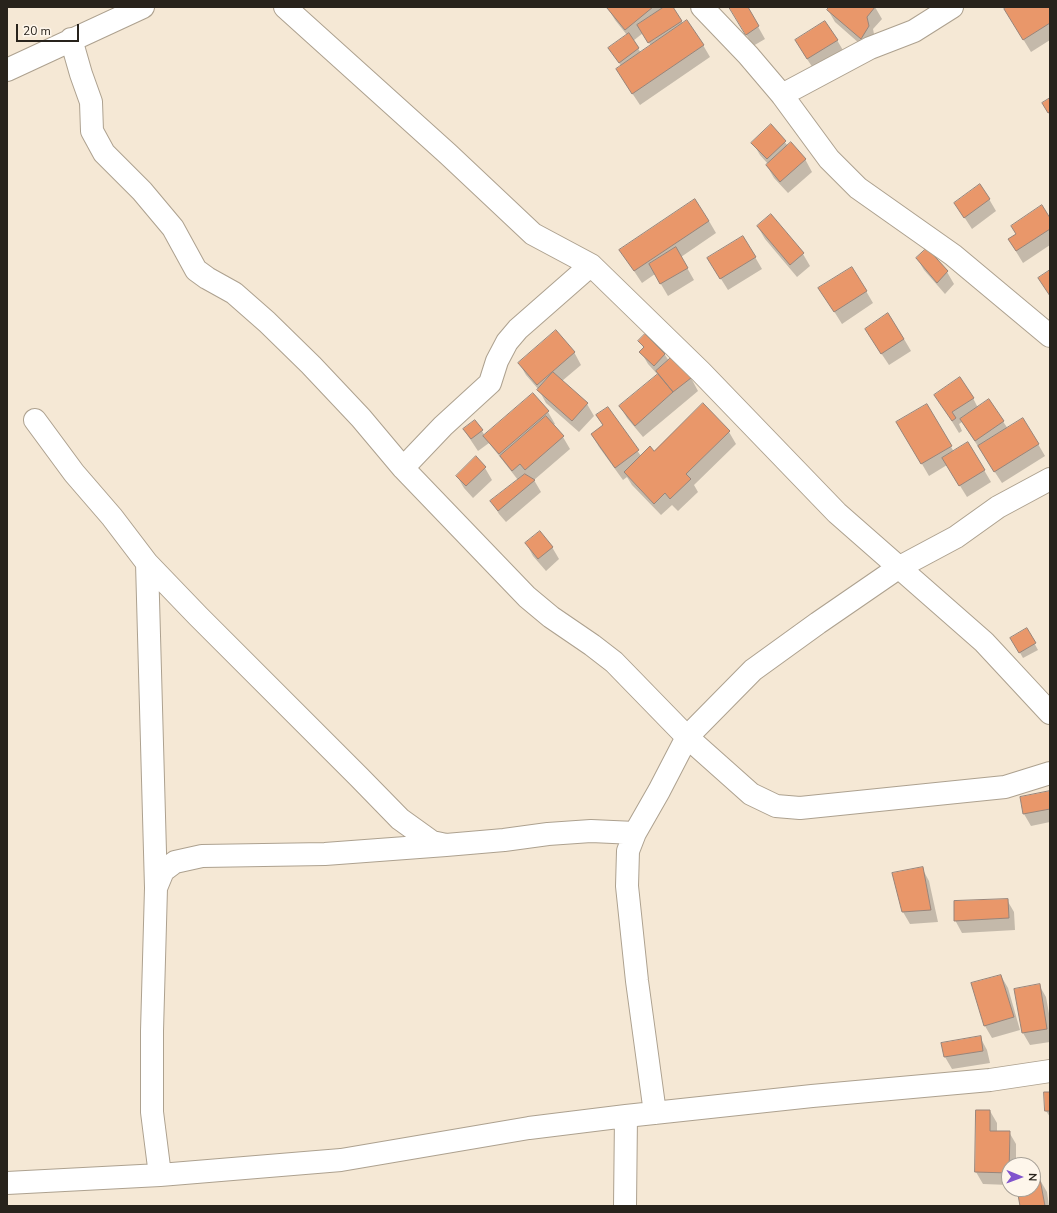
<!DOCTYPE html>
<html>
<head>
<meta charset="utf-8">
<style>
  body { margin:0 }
  #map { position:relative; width:1057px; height:1213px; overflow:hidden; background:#f5e8d5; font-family:"Nunito Sans",sans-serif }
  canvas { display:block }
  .frame { position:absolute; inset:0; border:8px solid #28231c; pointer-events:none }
  .north { position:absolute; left:1001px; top:1157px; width:40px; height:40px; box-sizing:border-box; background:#fef6eb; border:1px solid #a8a298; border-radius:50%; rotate:91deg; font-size:11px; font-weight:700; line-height:16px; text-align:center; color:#28231c }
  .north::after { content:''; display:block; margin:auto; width:14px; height:18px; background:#8154cd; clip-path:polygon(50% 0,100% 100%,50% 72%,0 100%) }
  .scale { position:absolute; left:16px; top:24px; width:63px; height:18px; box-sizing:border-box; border:2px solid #28231c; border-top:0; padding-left:5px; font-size:12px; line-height:14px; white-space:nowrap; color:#28231c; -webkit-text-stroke:3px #fef6eb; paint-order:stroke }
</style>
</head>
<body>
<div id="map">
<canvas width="1057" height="1213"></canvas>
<div class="frame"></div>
<div class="north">N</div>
<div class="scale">20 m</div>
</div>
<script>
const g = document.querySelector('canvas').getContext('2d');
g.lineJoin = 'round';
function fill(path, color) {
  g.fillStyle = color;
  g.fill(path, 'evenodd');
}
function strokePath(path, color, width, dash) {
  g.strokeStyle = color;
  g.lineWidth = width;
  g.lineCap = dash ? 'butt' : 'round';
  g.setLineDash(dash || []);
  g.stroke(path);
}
const shadow = new Path2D(`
  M609,7H674L673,8L683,24L703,45L710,57L640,105L624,81L621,66L610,48L627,35L615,20L608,8ZM643,33L651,46L641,53L633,41Z
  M730,7H747L765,39L753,46Z
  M831,7H875L882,19L873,29L875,39L868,51L835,22L828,10Z
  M1008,7H1050V40L1031,52L1012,21Z
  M837,40L844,52L815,71L803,53Z
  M771,126L788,146L805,159L812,172L788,193L774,178L767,166L768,164L760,155L753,143Z
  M989,199L996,211L972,229L955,203Z
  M771,215L803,254L810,266L797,277L765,239L758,227Z
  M1050,220V245L1023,263L1009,240L1017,234Z
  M709,221L716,233L681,257L694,280L668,296L655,274L642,283L628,262Z
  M755,257L762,269L728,290L716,271Z
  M917,258L947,272L954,284L945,294L924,270Z
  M820,289L866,291L873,303L842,324Z
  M645,335L665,355L669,361L673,357L691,378L698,391L643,437L627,418L620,406L658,375L648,364L641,352L644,349L640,341Z
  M904,339L911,351L889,365L873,341Z
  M574,352L581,365L562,381L587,404L594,416L579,432L546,403L539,390L526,375L519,363Z
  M973,398L978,408L989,400L1008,429L1038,444L1045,456L1002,483L962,422L959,424L962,431L959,433L943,407Z
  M927,406L954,452L984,470L991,482L967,497L947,465L929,476L898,423Z
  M607,408L641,456L729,432L736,444L694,485L698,492L678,511L672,505L661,515L632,485L627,477L623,480L599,447L592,435L603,426L597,416Z
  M548,412L555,424L553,425L563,437L570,449L534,480L541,492L506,522L499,514L492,502L518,480L489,443L478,451L464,430L482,431L485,436Z
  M485,468L492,480L473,498L464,488L457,476Z
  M526,543L552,547L559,559L546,571L533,556Z
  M1027,630L1038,650L1023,658L1012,639Z
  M1050,792V822L1031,826L1024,814L1021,798Z
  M922,868L929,881L938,922L910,924L903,912L894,874Z
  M1007,900L1014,912L1015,930L962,933L955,920Z
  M1001,976L1008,988L1020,1030L992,1038L985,1026L973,984Z
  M1039,985L1046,997L1050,1019V1042L1030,1045L1023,1033Z
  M980,1037L987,1050L990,1063L952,1069L945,1057Z
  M1045,1093H1050V1117L1046,1111Z
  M990,1111L997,1123V1132H1009L1016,1144V1165H1009V1185L983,1184L976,1172Z
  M1040,1180L1047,1192L1049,1206H1021L1018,1189H1033V1181Z`);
const building = new Path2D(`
  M608,7H653L625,30L607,8Z
  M664,7H673L682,21L648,43L637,25Z
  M729,7H748L759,26L746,35Z
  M829,7H875L867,17L869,26L861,39L827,10Z
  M1007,7H1050V23L1023,40L1004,9Z
  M687,20L704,45L632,94L616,69Z
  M825,21L838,40L807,59L795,40Z
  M629,33L639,48L619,63L608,48Z
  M1050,98V112L1048,113L1042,103Z
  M771,124L786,141L767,159L751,143Z
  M791,142L806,159L780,182L766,165Z
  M980,184L990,199L964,218L954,203Z
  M695,199L709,221L634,271L619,250Z
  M1042,205L1050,218V229L1016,251L1008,239L1016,234L1011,226Z
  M771,214L804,253L790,265L757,226Z
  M743,236L756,257L720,279L707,258Z
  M676,247L688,268L660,284L649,264Z
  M927,248L948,271L937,283L916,258Z
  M852,267L867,291L834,312L818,288Z
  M1050,270V296L1038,278Z
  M888,313L904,339L881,354L865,329Z
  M556,330L575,352L537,385L518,363Z
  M645,334L665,354L654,366L639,352L644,347L638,341Z
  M673,356L691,378L673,392L656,371Z
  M553,372L588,403L572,421L537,390Z
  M658,374L673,392L635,426L619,406Z
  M960,377L974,398L952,412L956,418L952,421L934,395Z
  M533,393L549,411L499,454L483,436Z
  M989,399L1004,421L975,441L960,419Z
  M703,403L730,431L686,474L691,479L670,499L665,493L654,504L624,472L650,446L654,451Z
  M927,404L952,446L921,464L896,422Z
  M608,407L639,450L615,468L591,434L603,425L596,415Z
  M546,416L564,436L525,470L520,464L512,471L500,456Z
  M1023,418L1039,444L994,472L978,446Z
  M475,420L483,430L471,439L463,429Z
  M968,442L985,470L959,486L942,458Z
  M476,456L486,467L466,486L456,476Z
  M525,474L535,480L498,511L490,501Z
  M540,531L553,547L538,559L525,543Z
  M1027,628L1036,643L1019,653L1010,638Z
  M1050,791V809L1023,814L1020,797Z
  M923,867L931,910L902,912L892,873Z
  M1008,899L1009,918L954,921V901Z
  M1001,975L1014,1017L984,1026L971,983Z
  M1040,984L1047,1029L1022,1033L1014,989Z
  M981,1036L983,1051L944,1057L941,1043Z
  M1044,1092H1050V1111H1045Z
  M976,1110H990V1131H1010L1009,1173L975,1172Z
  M1040,1179L1045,1206H1020L1017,1189H1033V1180Z`);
const minor = new Path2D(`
  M285,7L448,154L533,234L591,265L701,372L837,513L984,642L1050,713
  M702,7L748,55L782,95L829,159L858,188L953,255L1050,336
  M71,39L81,74L91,102L92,131L104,153L142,191L173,228L196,270L207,278L234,293L267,322L311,365L361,418L403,468L527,597L551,617L592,645L614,662L687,737L751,794L776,806L800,808L1005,787L1050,773
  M7,70L143,7
  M782,95L870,48L914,31L952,7
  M35,420L74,473L112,517L147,563L198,616L359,777L400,819L432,842L446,845
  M403,468L443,426L490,383L497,361L507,342L518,329L591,265
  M147,563L156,888L152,1031V1112L160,1175
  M156,888L163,871L175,862L202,856L325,854L446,845L504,840L548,834L591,831L635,833
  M655,1113L637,981L627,886L628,851L635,833L659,791L687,737L753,670L818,623L898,568L956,537L998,507L1050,479
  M7,1183L160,1175L341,1160L529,1128L626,1116L812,1096L990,1080L1050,1071
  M625,1206L626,1116`);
fill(shadow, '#0003');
fill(building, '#e9976a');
strokePath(building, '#988479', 1);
strokePath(minor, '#ada18f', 24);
strokePath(minor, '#fff', 22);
</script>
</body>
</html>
